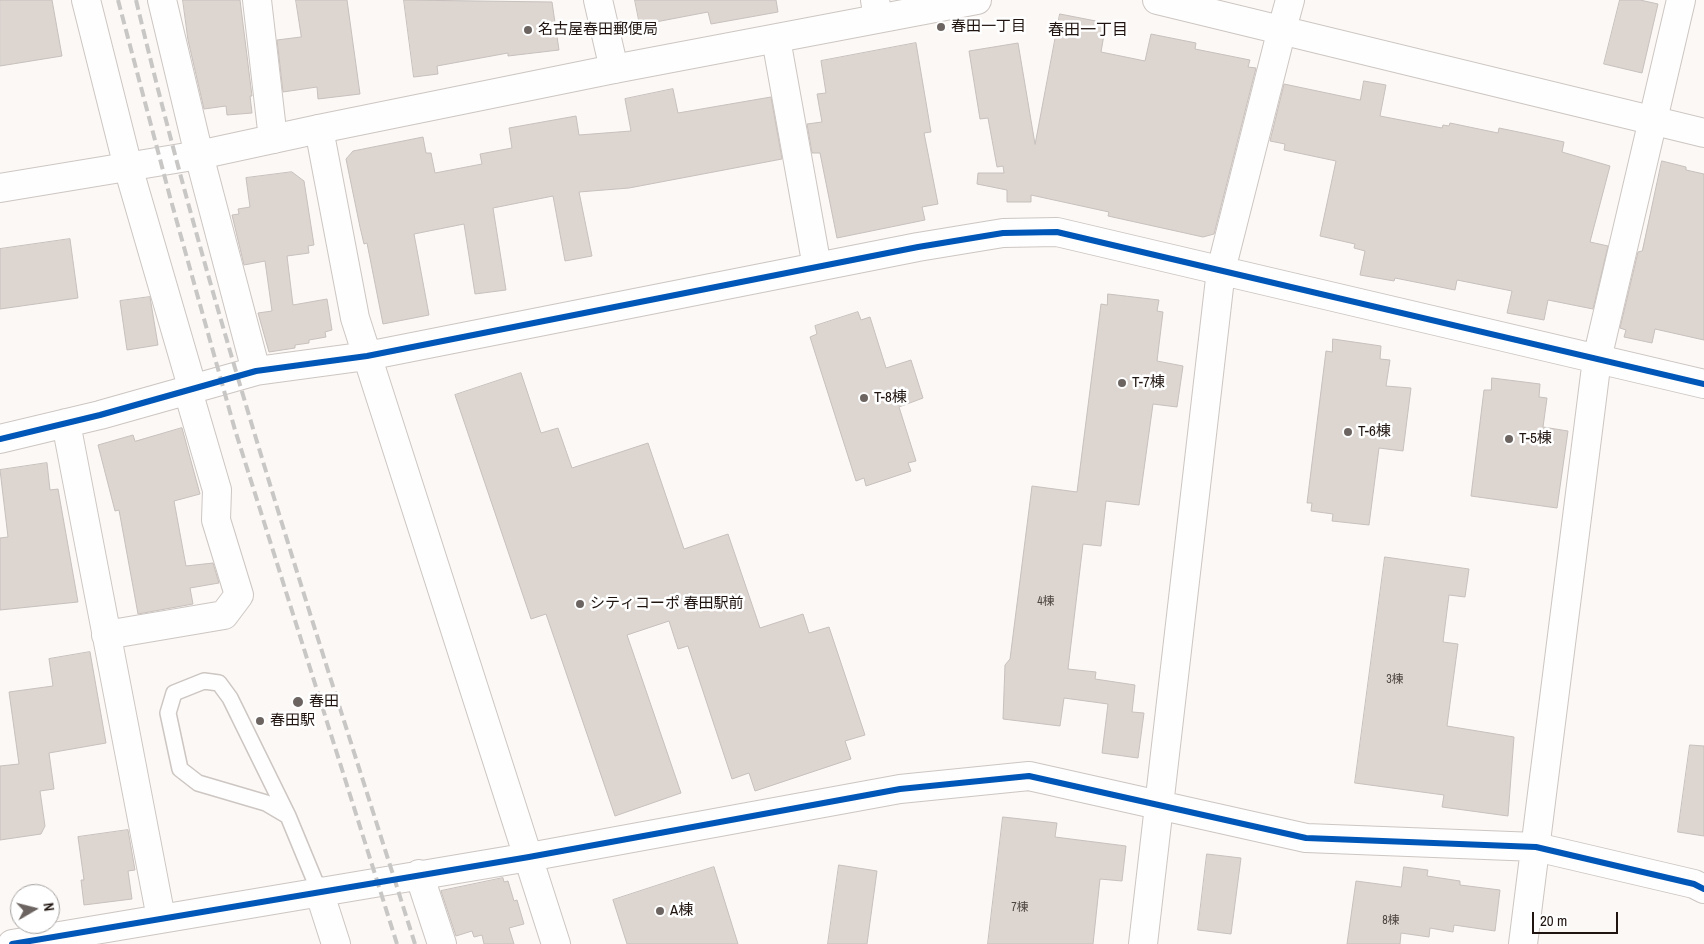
<!DOCTYPE html>
<html>
<head>
<meta charset="utf-8">
<style>
  body { margin:0 }
  #map { position:relative; width:1704px; height:944px; overflow:hidden; background:#fbf8f5; font-family:"Archivo Narrow",sans-serif }
  canvas { display:block }
  .north { position:absolute; left:10px; top:884px; width:50px; height:50px; box-sizing:border-box; background:#fff; border:1px solid #a5a19f; border-radius:50%; rotate:82deg; font-size:14px; font-weight:700; line-height:20px; text-align:center; color:#1f140f }
  .north::after { content:''; display:block; margin:auto; width:18px; height:22px; background:#6c6460; clip-path:polygon(50% 0,100% 100%,50% 72%,0 100%) }
  .scale { position:absolute; left:1532px; top:912px; width:86px; height:22px; box-sizing:border-box; border:2px solid #1f140f; border-top:0; padding-left:6px; font-size:15px; line-height:18px; white-space:nowrap; color:#1f140f; -webkit-text-stroke:4px #fff; paint-order:stroke }
</style>
</head>
<body>
<div id="map">
<canvas width="1704" height="944"></canvas>
<div class="north">N</div>
<div class="scale">20 m</div>
</div>
<script>
const g = document.querySelector('canvas').getContext('2d');
g.lineJoin = 'round';
function fill(path, color) {
  g.fillStyle = color;
  g.fill(path, 'evenodd');
}
function strokePath(path, color, width, dash) {
  g.strokeStyle = color;
  g.lineWidth = width;
  g.lineCap = dash ? 'butt' : 'round';
  g.setLineDash(dash || []);
  g.stroke(path);
}
function write(font, color, halo, rows, align = 'center') {
  g.font = font + ' "Archivo Narrow","Noto Sans JP",sans-serif';
  g.lineWidth = 5;
  g.setLineDash([]);
  g.textBaseline = 'middle';
  g.strokeStyle = halo;
  g.fillStyle = color;
  for (const [text, x, y, turn = 0] of rows) {
    g.save();
    g.translate(x, y);
    g.rotate((+turn || 0) * Math.PI / 180);
    g.textAlign = isNaN(turn) ? turn : align;
    if (halo) g.strokeText(text, 0, 0);
    g.fillText(text, 0, 0);
    g.restore();
  }
}
const building = new Path2D(`
  M0,0H52L62,56L0,66Z
  M183,0H240L252,96H250L252,113L227,115L226,106L204,109L188,40Z
  M296,0H347L360,94L318,99L317,87L283,92L277,40L301,37Z
  M404,0L552,2L559,50L508,56V53L437,66L438,74L414,77Z
  M635,0H776L778,12L711,24L708,12L640,25Z
  M1620,0H1640L1658,4L1642,73L1604,64Z
  M1060,14L1106,23L1101,52L1145,61L1151,34L1196,43L1195,49L1250,60L1248,67L1256,68L1214,234L1203,237L1108,216L1109,212L1031,195V202H1007V190L977,184L978,173H1004L1003,166L997,167L988,118L980,119L969,51L1018,43L1035,144Z
  M916,43L931,132L924,133L938,204L922,207L925,220L837,238L820,153H812L807,124L822,122L817,94L826,93L821,61Z
  M1364,81L1386,85L1380,116L1442,128L1443,125L1449,126L1450,123L1498,133L1499,128L1528,134L1564,142L1562,152L1610,166L1590,242L1608,246L1593,309L1548,300L1544,320L1507,313L1512,291L1457,280L1455,290L1395,278L1394,281L1360,275L1365,251L1354,248L1355,244L1320,236L1336,161L1284,150L1285,144L1270,141L1284,84L1360,100Z
  M673,89L678,113L771,97L782,159L629,188L579,192L592,256L565,261L553,196L493,208L506,290L475,294L464,224L414,234L429,315L383,324L367,243L364,244L360,227L346,159L353,151L423,137L426,153H431L435,173L482,164L480,154L512,148L509,128L576,116L579,135L631,131L625,99Z
  M1662,161L1686,167V170L1704,174V340L1655,329L1652,343L1624,337L1626,330L1620,328L1638,252L1642,251Z
  M292,172L304,181L314,245L308,246L309,253L287,256L293,305L327,299L332,330L325,332L326,337L309,340V343L295,345V348L269,352L258,313L272,311L265,261L244,265L232,215L239,214L238,209L250,207L246,178Z
  M70,239L78,298L0,309V249Z
  M1108,294L1159,300L1157,311L1163,312L1157,361L1183,366L1177,407L1153,404L1139,505L1106,501L1101,546L1083,544L1068,669L1096,672L1095,679L1135,685L1132,712L1144,713L1138,758L1102,753L1108,704L1064,698L1060,726L1003,719L1005,665L1010,659L1032,486L1077,492L1101,304L1107,305Z
  M150,297L158,345L127,350L120,301Z
  M858,312L861,320L870,317L886,368L911,360L923,398L899,407L916,461L908,463L911,471L866,486L864,478L856,481L810,337L817,334L815,326Z
  M1333,339L1381,346L1380,359L1390,360L1386,386L1411,388L1403,451L1379,448L1369,525L1332,521L1333,514L1311,511L1312,503H1307L1326,351L1332,352Z
  M521,373L541,433L558,428L572,468L648,443L684,549L728,534L760,628L803,614L809,633L829,627L865,735L845,741L851,759L755,791L749,773L732,779L688,646L678,649L669,621L627,635L681,793L615,816L546,614L531,619L455,395Z
  M1492,378L1540,384L1539,397L1547,398L1543,427L1568,431L1557,508L1471,496L1484,390H1491Z
  M182,428L200,494L174,501L186,566L213,563L219,583L190,588L193,604L138,614L119,510L115,511L98,445L133,435L135,441Z
  M47,463L50,490L58,489L78,602L0,610V538L8,537L0,470Z
  M1385,557L1469,569L1465,597L1449,595L1443,642L1458,644L1447,726L1514,737L1508,816L1442,807L1444,795L1355,783Z
  M90,652L106,743L49,753L54,789L40,791L45,826L41,834L0,840V766L19,764L9,692L53,686L49,659Z
  M1690,745L1704,746V836L1678,832Z
  M1003,817L1057,823L1055,837L1126,846L1122,881L1100,879L1093,944H988Z
  M128,830L135,870L128,871L132,899L84,905L81,880H84L78,837Z
  M1207,854L1241,858L1231,934L1198,930Z
  M839,865L877,871L867,944H828Z
  M714,867L738,944H627L613,900Z
  M1404,867L1428,870L1427,876L1460,881V885L1500,890L1495,931L1454,925L1453,932L1430,928L1429,937L1401,933L1400,944H1347L1356,881L1401,887Z
  M503,878L504,882L508,881L514,901L517,900L524,924L509,928L514,944H484L482,935L474,937L472,931L456,936L441,891Z`);
const lane = new Path2D(`
  M288,816L266,803L198,783L180,769L168,713L174,693L204,681L219,683L230,698L288,816L319,891`);
const street = new Path2D(`
  M86,0L128,167L193,390
  M162,0L199,155L256,371
  M257,0L273,139
  M598,0L614,69
  M875,0L878,18
  M776,39L817,267
  M319,129L355,318L556,944
  M66,423L161,918
  M0,439L100,415L256,371L367,356L918,247L1003,233L1057,232L1704,384
  M106,635L224,615L239,595L216,520L217,490L188,391
  M419,874L442,944
  M319,891L336,944
  M12,944L529,857L900,789L1029,776L1306,838L1536,847L1694,884L1704,889
  M1143,944L1221,270L1282,29
  M1523,944L1597,359L1681,0`);
const secondary = new Path2D(`
  M1157,0L1704,133
  M1282,29L1290,0
  M0,188L199,155L319,129L614,69L977,0`);
const rail = new Path2D(`
  M118,0L170,197L235,430L397,944
  M136,0C212,319 316,631 415,944`);
const cycleway = new Path2D(`
  M0,439L100,415L256,371L367,356L918,247L1003,233L1057,232L1704,384
  M12,944L529,857L900,789L1029,776L1306,838L1536,847L1694,884L1704,889`);
const markers = [
  [941,27,5,"#6c6460"],
  [528,30,5,"#6c6460"],
  [1122,383,5,"#6c6460"],
  [864,398,5,"#6c6460"],
  [1348,432,5,"#6c6460"],
  [1509,439,5,"#6c6460"],
  [580,604,5,"#6c6460"],
  [298,702,6,"#6c6460"],
  [260,721,5,"#6c6460"],
  [660,911,5,"#6c6460"]
];
const numberNames = [
  ["4棟",1046,602],
  ["3棟",1395,680],
  ["7棟",1020,908],
  ["8棟",1391,921]
];
const poiNames = [
  ["春田一丁目",951,27],
  ["名古屋春田郵便局",538,30],
  ["T-7棟",1132,383],
  ["T-8棟",874,398],
  ["T-6棟",1358,432],
  ["T-5棟",1519,439],
  ["シティコーポ 春田駅前",590,604],
  ["春田",309,702],
  ["春田駅",270,721],
  ["A棟",670,911]
];
const neighbourhoodNames = [
  ["春田一丁目",1088,31]
];
fill(building, '#dcd5d0');
strokePath(building, '#c7c0bc', 1);
strokePath(lane, '#cdc6c2', 18);
strokePath(street, '#cdc6c2', 30);
strokePath(secondary, '#cdc6c2', 30);
strokePath(lane, '#fefefe', 15);
strokePath(street, '#fefefe', 28);
strokePath(secondary, '#fefefe', 28);
strokePath(rail, '#c8c7c5', 4, [10, 5]);
strokePath(cycleway, '#0057b8', 6);
for (const [x, y, r, color] of markers) {
  const dot = new Path2D();
  dot.arc(x, y, r, 0, 2 * Math.PI);
  g.fillStyle = color;
  g.fill(dot);
  strokePath(dot, '#fff', 2);
}
write('12px', '#4e443f', null, numberNames);
write('15px', '#1f140f', '#fff', poiNames, 'left');
write('16px', '#1f140f', '#fff', neighbourhoodNames);
</script>
</body>
</html>
